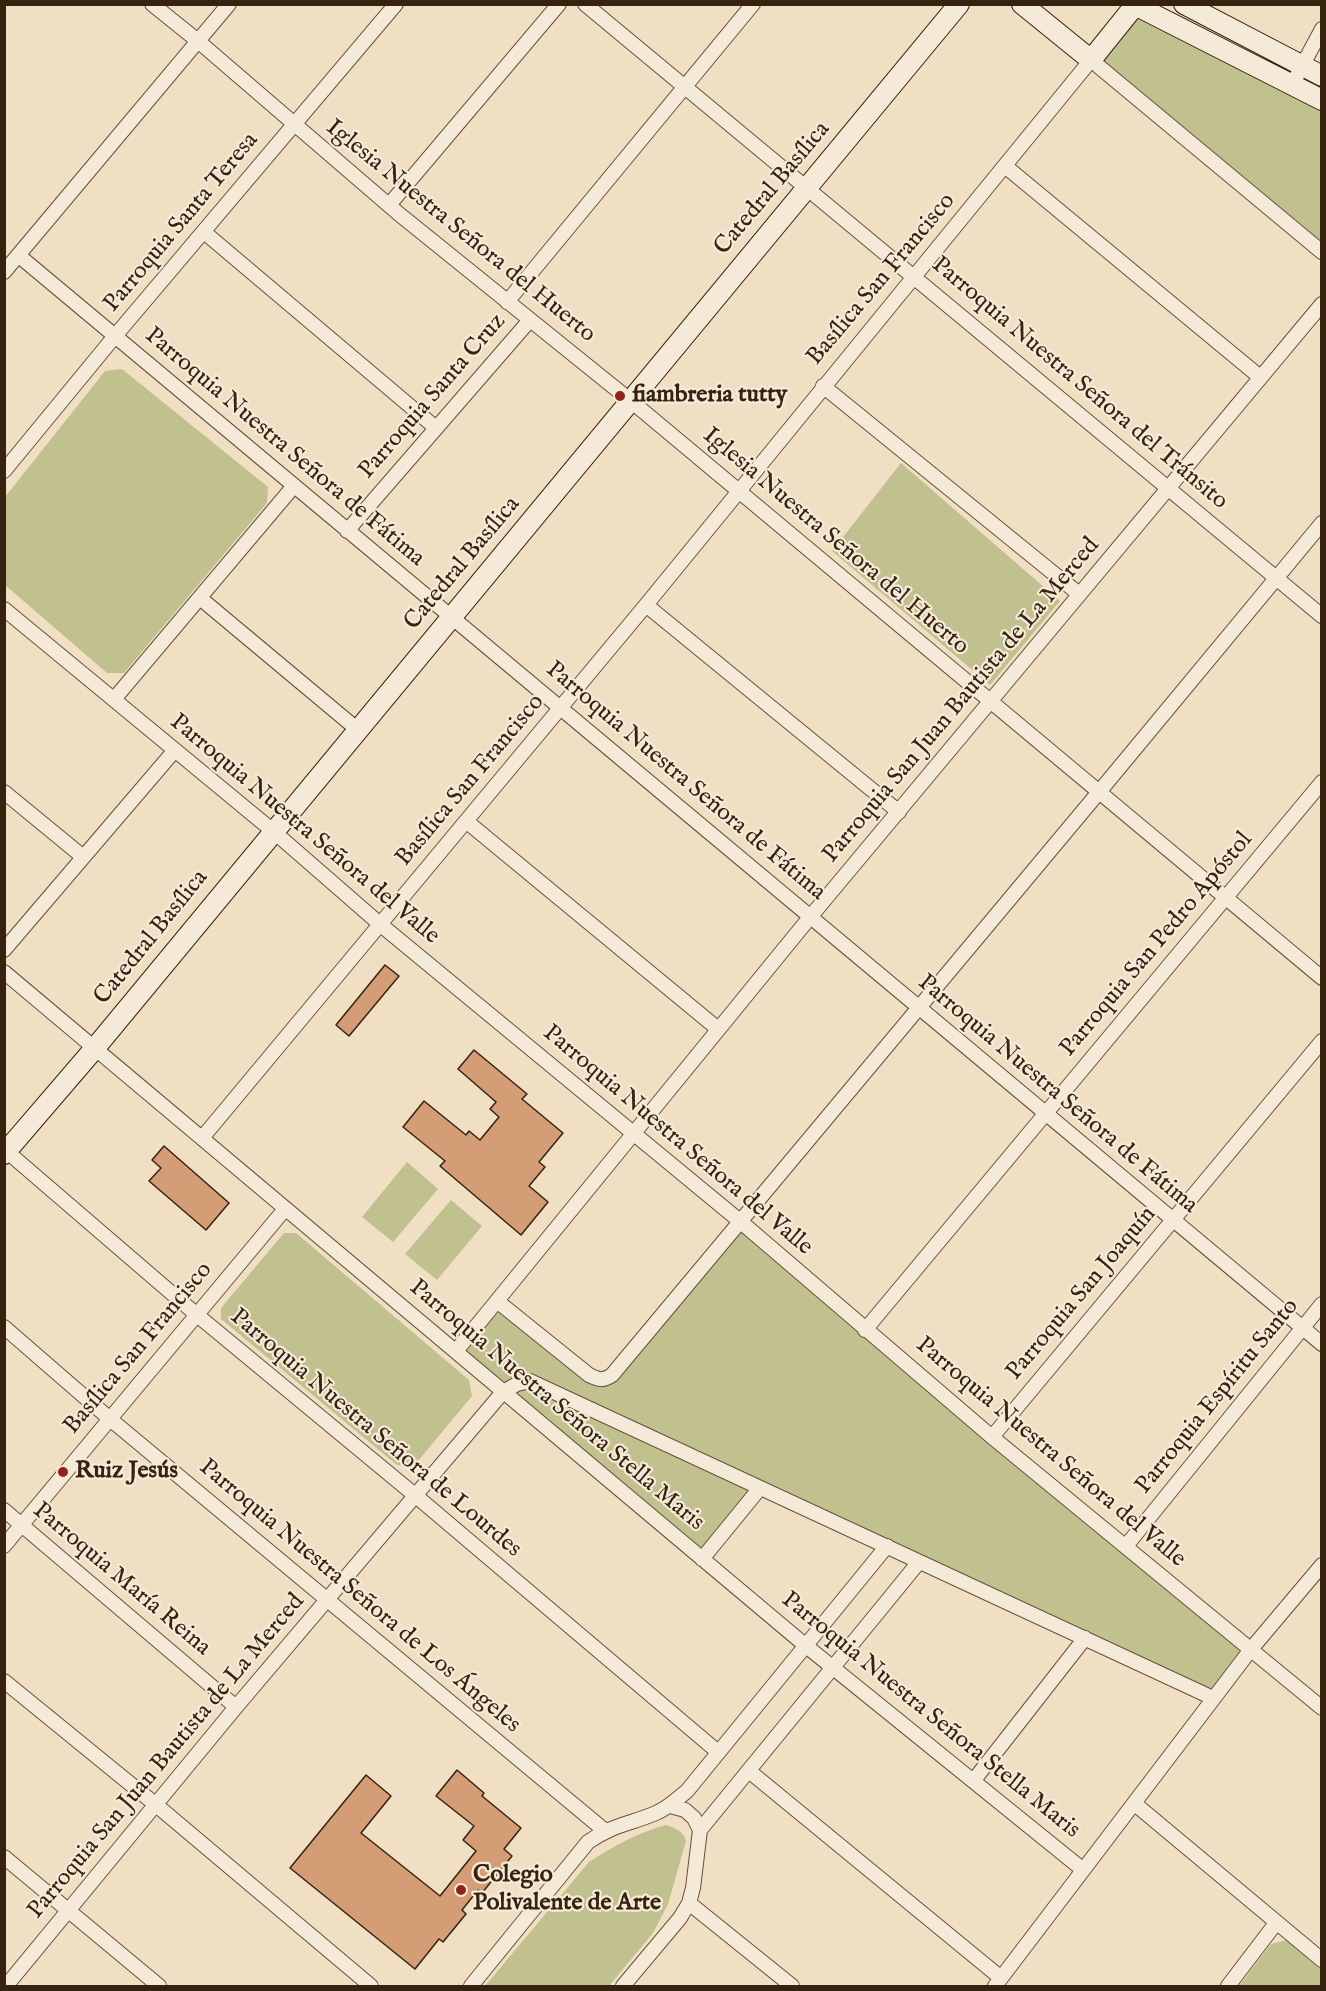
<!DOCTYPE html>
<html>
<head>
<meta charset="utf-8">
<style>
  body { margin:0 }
  #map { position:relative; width:1326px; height:1991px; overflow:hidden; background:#f0dfc3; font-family:"IM FELL English",serif }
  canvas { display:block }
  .frame { position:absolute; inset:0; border:6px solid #35220f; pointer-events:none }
</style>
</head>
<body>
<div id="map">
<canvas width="1326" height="1991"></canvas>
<div class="frame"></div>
</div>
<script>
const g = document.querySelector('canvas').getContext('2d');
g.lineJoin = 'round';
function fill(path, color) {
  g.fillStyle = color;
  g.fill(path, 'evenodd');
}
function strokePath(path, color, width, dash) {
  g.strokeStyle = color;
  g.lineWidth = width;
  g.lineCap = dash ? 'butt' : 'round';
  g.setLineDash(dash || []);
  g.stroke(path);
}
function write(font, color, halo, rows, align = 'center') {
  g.font = font + ' "IM FELL English",serif';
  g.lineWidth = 4.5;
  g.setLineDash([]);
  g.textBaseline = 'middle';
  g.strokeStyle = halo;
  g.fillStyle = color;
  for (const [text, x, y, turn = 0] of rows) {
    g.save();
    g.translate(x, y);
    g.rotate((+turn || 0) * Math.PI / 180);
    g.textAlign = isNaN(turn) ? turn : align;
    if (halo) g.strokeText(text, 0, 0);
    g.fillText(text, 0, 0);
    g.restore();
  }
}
const green = new Path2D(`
  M1135,6L1321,104V251L1092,60Z
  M122,369L268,487L267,503L124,673H107L5,585V497L105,371Z
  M901,463L1060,601L990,685L832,551Z
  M407,1162L438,1189L393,1242L362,1217Z
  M451,1200L482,1226L437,1280L405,1254Z
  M741,1223L1250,1649L1213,1697L760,1488L702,1558L456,1351L497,1302L599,1380Z
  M284,1233H296L469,1380L472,1396L413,1467L397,1465L221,1319V1308Z
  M666,1825C675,1828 683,1830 686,1841L668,1904L653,1933L609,1986H485L589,1862C612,1847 639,1832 666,1825Z
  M1286,1940L1321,1970V1986H1239L1271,1944Z`);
const building = new Path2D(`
  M385,965L399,976L349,1036L336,1025Z
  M474,1050L527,1094L522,1099L563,1133L539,1162L545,1167L529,1186L548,1202L521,1235L440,1166L445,1161L403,1127L424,1101L466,1135L469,1131L480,1140L499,1117L490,1109L496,1102L458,1069Z
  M164,1146L229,1203L206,1230L149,1181L161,1168L152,1160Z
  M457,1770L484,1793L482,1796L521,1828L504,1849L512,1856L482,1893L478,1890L462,1910L466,1914L443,1942L439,1939L415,1969L290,1868L366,1775L391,1796L361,1833L440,1896L476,1851L463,1840L474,1826L436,1796Z`);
const minor = new Path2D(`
  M152,4L198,41L399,214L631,401L1322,978
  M585,4L1322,616
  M1292,85L1322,29
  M1005,166L1260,377
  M389,205L559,4
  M204,232L436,428
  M18,255L1322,1344
  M4,272L229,4
  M507,302L753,4
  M823,386L1079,594
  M4,471L115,336L396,4
  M347,531L530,320
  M200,598L358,730
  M646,605L899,812
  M4,609L273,831L381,925L741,1222L992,1437L1322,1708
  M115,698L293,487
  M4,792L82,856
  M466,821L718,1029
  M4,950L175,750
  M4,972L805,1645L1082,1869
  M202,1138L646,605L1091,60L1322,252
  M4,1149L197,1315L416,1496L718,1752
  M497,1301L589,1375C599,1380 603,1381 612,1375L1099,792L1322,523
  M4,1327L110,1419L604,1830
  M865,1330L1322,782
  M456,1351L811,916L1322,304
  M992,1437L1322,1041
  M4,1510L236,1707
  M4,1546L285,1209
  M1126,1546L1322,1304
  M702,1559L760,1488
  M4,1681L155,1804L371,1986
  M749,1771L1001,1978
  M974,1780L1085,1638
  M1135,1804L1322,1960
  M700,1830L919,1562
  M4,1857L159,1986
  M689,1903L792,1986
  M6,1986L236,1707L503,1392L517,1384L530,1381L1213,1698
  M471,1986L588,1842C612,1825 630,1824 656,1813C668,1808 677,1799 687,1791L887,1546
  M623,1986L680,1918L689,1903L693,1888L700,1830L694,1818L685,1810L670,1806
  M995,1986L1252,1648L1322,1565
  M1228,1986L1276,1923`);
const secondary = new Path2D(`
  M1022,4L1091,60L1136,4
  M1184,4L1322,76
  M1135,5L1322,100
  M4,1154L95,1048L959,4`);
const markers = [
  [620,396,6,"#8f2418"],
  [63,1472,6,"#8f2418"],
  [461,1890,6,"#8f2418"]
];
const streetNames = [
  ["Catedral Basílica",773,189,-50],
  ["Parroquia Santa Teresa",182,223,-50],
  ["Iglesia Nuestra Señora del Huerto",460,232,39],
  ["Basílica San Francisco",882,280,-50],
  ["Parroquia Nuestra Señora del Tránsito",1079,384,40],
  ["Parroquia Santa Cruz",433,397,-49],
  ["Parroquia Nuestra Señora de Fátima",284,448,40],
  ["Iglesia Nuestra Señora del Huerto",835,542,40],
  ["Catedral Basílica",463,564,-50],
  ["Parroquia San Juan Bautista de La Merced",962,701,-50],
  ["Basílica San Francisco",471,781,-50],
  ["Parroquia Nuestra Señora de Fátima",685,782,40],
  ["Parroquia Nuestra Señora del Valle",304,830,40],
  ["Catedral Basílica",152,938,-51],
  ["Parroquia San Pedro Apóstol",1157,945,-50],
  ["Parroquia Nuestra Señora de Fátima",1057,1095,40],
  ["Parroquia Nuestra Señora del Valle",677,1141,40],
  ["Parroquia San Joaquín",1082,1294,-50],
  ["Basílica San Francisco",139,1349,-50],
  ["Parroquia Espíritu Santo",1218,1397,-51],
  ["Parroquia Nuestra Señora Stella Maris",556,1406,40],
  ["Parroquia Nuestra Señora de Lourdes",375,1434,40],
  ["Parroquia Nuestra Señora del Valle",1050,1453,40],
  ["Parroquia María Reina",121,1580,40],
  ["Parroquia Nuestra Señora de Los Ángeles",359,1597,40],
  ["Parroquia Nuestra Señora Stella Maris",930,1716,39],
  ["Parroquia San Juan Bautista de La Merced",167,1757,-50]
];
const poiNames = [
  ["fiambreria tutty",632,396],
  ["Ruiz Jesús",75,1472],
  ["Colegio",473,1876],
  ["Polivalente de Arte",473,1904]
];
fill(green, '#c1c08f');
fill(building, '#d49d76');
strokePath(building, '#35220f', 1.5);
strokePath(minor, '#64513c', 16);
strokePath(secondary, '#35220f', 22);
strokePath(minor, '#f5ead8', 14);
strokePath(secondary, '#f5ead8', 20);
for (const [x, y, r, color] of markers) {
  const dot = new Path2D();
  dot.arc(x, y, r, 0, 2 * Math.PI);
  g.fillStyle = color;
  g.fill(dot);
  strokePath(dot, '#f5ead8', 2);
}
write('24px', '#35220f', '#f5ead8', streetNames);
write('bold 24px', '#35220f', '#f5ead8', poiNames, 'left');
</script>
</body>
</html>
